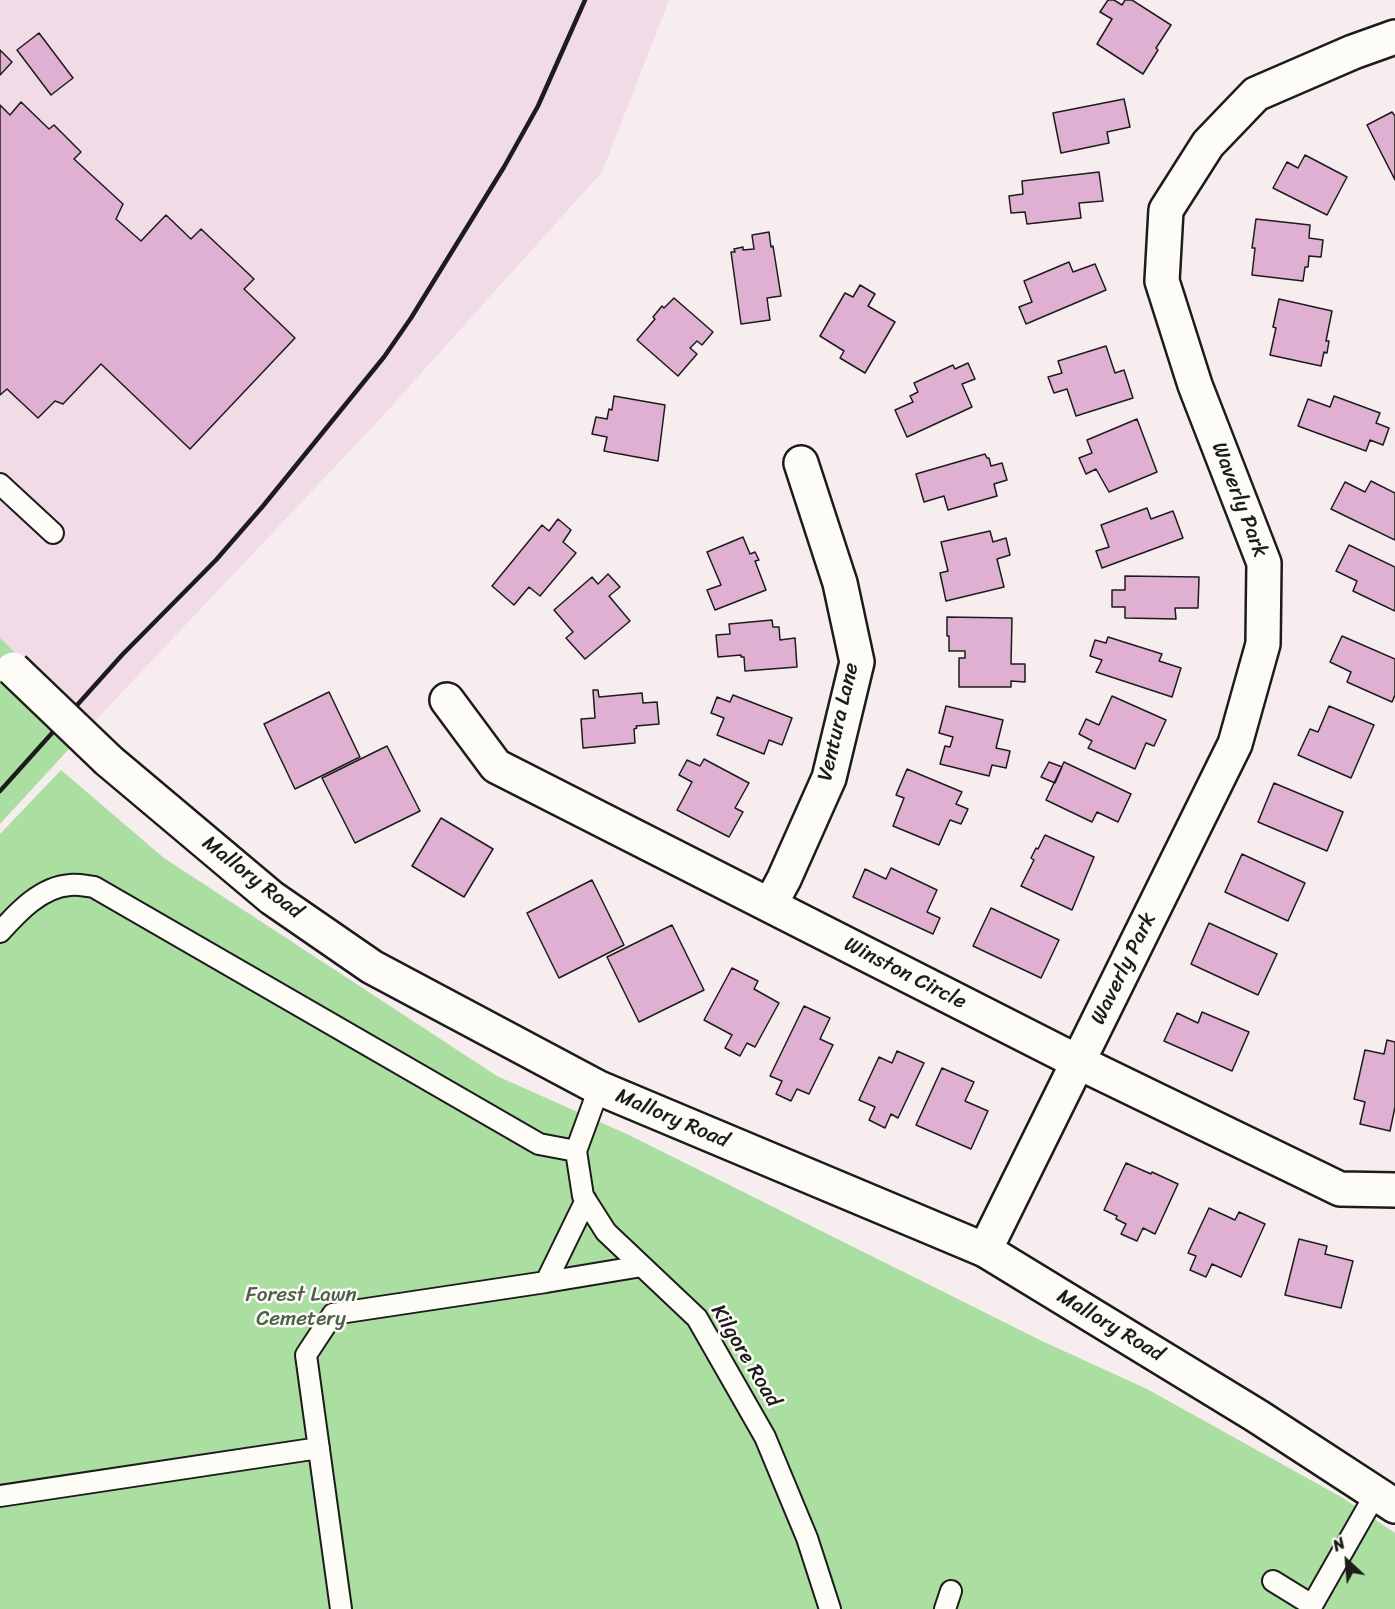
<!DOCTYPE html>
<html>
<head>
<meta charset="utf-8">
<style>
  body { margin:0 }
  #map { position:relative; width:1395px; height:1609px; overflow:hidden; background:#f7edef; font-family:Sriracha,sans-serif }
  canvas { display:block }
  .north { position:absolute; left:1317px; top:1531px; width:60px; height:60px; -webkit-text-stroke:4px #fdfcf7; paint-order:stroke; rotate:334deg; font-size:16px; font-weight:700; line-height:24px; text-align:center; color:#1c1c1c }
  .north::after { content:''; display:block; margin:auto; width:21px; height:27px; background:#1c1c1c; clip-path:polygon(50% 0,100% 100%,50% 72%,0 100%) }
</style>
</head>
<body>
<div id="map">
<canvas width="1395" height="1609"></canvas>
<div class="north">N</div>
</div>
<script>
const g = document.querySelector('canvas').getContext('2d');
g.lineJoin = 'round';
function fill(path, color) {
  g.fillStyle = color;
  g.fill(path, 'evenodd');
}
function strokePath(path, color, width, dash) {
  g.strokeStyle = color;
  g.lineWidth = width;
  g.lineCap = dash ? 'butt' : 'round';
  g.setLineDash(dash || []);
  g.stroke(path);
}
function write(font, color, halo, rows, align = 'center') {
  g.font = font + ' Sriracha,sans-serif';
  g.lineWidth = 5;
  g.setLineDash([]);
  g.textBaseline = 'middle';
  g.strokeStyle = halo;
  g.fillStyle = color;
  for (const [text, x, y, turn = 0] of rows) {
    g.save();
    g.translate(x, y);
    g.rotate((+turn || 0) * Math.PI / 180);
    g.textAlign = isNaN(turn) ? turn : align;
    if (halo) g.strokeText(text, 0, 0);
    g.fillText(text, 0, 0);
    g.restore();
  }
}
const built = new Path2D(`
  M0,0H669L602,172L380,419L91,725L0,638Z`);
const green = new Path2D(`
  M0,638L91,725L0,824Z
  M61,770L164,858L497,1076L629,1135L1042,1341L1147,1389L1343,1498L1395,1533V1609H0V834Z`);
const building = new Path2D(`
  M1108,0H1114L1122,5L1125,0H1132L1171,25L1156,48L1158,50L1143,74L1097,44L1112,19L1100,12Z
  M39,33L73,78L51,95L17,50Z
  M0,50L12,62L0,75Z
  M1124,99L1130,127L1107,132L1109,143L1061,153L1053,113Z
  M21,102L49,129L54,125L81,152L74,159L123,204L116,219L141,241L166,215L191,239L201,229L254,279L244,289L295,338L190,449L101,364L63,404L55,401L38,418L7,389L0,395V105L10,115Z
  M1392,112L1395,116V180L1367,125Z
  M1305,155L1347,177L1327,215L1273,188L1287,162L1298,168Z
  M1099,172L1103,201L1079,203L1081,218L1027,224L1025,212L1011,213L1009,196L1023,194L1022,181Z
  M1256,219L1310,225L1309,238L1323,240L1321,257L1309,256L1308,267H1305L1303,281L1252,275L1255,248H1252Z
  M769,232L771,247L773,246L781,296L767,298L770,320L741,324L731,252H735L734,249L743,247V250L754,249L752,235Z
  M1069,262L1073,272L1095,264L1106,290L1026,324L1019,307L1032,302L1024,281Z
  M860,285L875,294L868,306L895,322L865,373L840,358L844,351L820,336L845,293L853,297Z
  M674,298L713,332L702,345L697,341L690,348L697,354L678,376L637,340L655,319L653,317L662,306L664,308Z
  M1279,299L1332,311L1326,341H1329L1327,353L1324,352L1321,366L1270,355L1276,328L1273,327Z
  M1106,346L1115,373L1124,370L1133,398L1076,416L1067,389L1054,393L1048,377L1062,373L1058,361Z
  M968,363L975,379L962,384L972,407L907,437L895,410L913,402L910,396L918,392L914,383L953,365L955,369Z
  M614,396L665,405L658,461L604,451L607,437L592,434L596,417L607,419L609,409L612,410Z
  M1334,396L1380,413L1376,423L1389,428L1383,445L1370,440L1366,451L1298,426L1308,399L1330,407Z
  M1137,419L1157,472L1109,492L1096,469L1086,474L1079,458L1092,453L1087,440Z
  M985,454L987,458H989L991,466L1002,463L1007,480L994,484L997,496L948,510L944,496L924,502L916,474Z
  M1371,481L1395,493V540L1331,509L1345,482L1365,492Z
  M1147,508L1151,519L1173,511L1183,538L1102,568L1096,551L1109,547L1101,525Z
  M558,519L571,530L563,542L576,553L540,596L529,587L514,605L492,586L542,525L549,531Z
  M990,531L993,542L1006,538L1010,555L997,559L1004,587L946,601L940,573L948,571L941,542Z
  M743,537L750,554L755,552L759,560L755,561L766,590L715,610L707,590L721,585L707,552Z
  M1349,545L1395,567V611L1353,591L1357,581L1336,571Z
  M608,574L620,587L609,596L630,621L585,659L566,638L573,632L554,610L592,577L598,584Z
  M1125,576L1199,577L1198,608H1175L1176,619L1125,618V607H1112V590H1125Z
  M947,617L1012,618L1011,664H1025V682L1011,681V687H959V658H965V651H949V636H947Z
  M772,620L773,627H779L780,640L795,638L797,667L745,671L744,657H741V655L718,657L716,635L730,634L729,624Z
  M1342,636L1395,659V695L1392,702L1347,682L1351,672L1330,662Z
  M1108,637L1162,654L1159,661L1181,668L1172,697L1096,672L1102,660L1090,656L1095,640L1106,643Z
  M593,690H598L599,697L642,693L643,703L657,702L659,724L636,726L637,728L634,729L635,743L583,748L581,719L595,718Z
  M329,692L360,757L295,789L264,724Z
  M733,695L792,718L782,745L769,740L764,754L717,735L724,718L711,713L717,697L730,702Z
  M1112,696L1166,720L1154,746L1146,743L1135,769L1088,748L1092,741L1079,734L1086,719L1099,725Z
  M946,706L1003,720L996,748L1010,751L1006,768L992,765L989,776L940,764L945,746L950,747L953,737L939,733Z
  M1329,706L1374,725L1351,778L1298,755L1310,729L1318,732Z
  M387,746L420,811L355,843L322,778Z
  M704,759L749,783L735,808L743,812L729,837L677,810L692,782L679,775L687,760L700,766Z
  M1049,762L1062,767L1055,783L1041,777Z
  M1064,762L1131,794L1118,822L1097,812L1092,822L1046,800Z
  M907,769L962,792L956,804L968,809L961,824L950,820L939,845L893,826L904,798L896,795Z
  M1274,783L1343,812L1327,851L1258,822Z
  M441,818L493,849L464,897L412,866Z
  M1045,835L1094,857L1072,910L1021,886L1034,860L1031,858L1036,848L1038,849Z
  M1242,854L1305,883L1288,921L1225,892Z
  M891,868L937,890L927,912L940,918L933,934L853,897L865,869L886,879Z
  M592,880L624,945L559,978L527,913Z
  M991,908L1059,940L1041,978L973,946Z
  M1209,923L1277,954L1258,995L1191,964Z
  M672,925L704,990L639,1022L607,957Z
  M732,968L758,981L754,989L779,1003L755,1047L747,1043L740,1056L725,1048L732,1035L704,1020Z
  M804,1006L830,1018L820,1039L833,1045L809,1094L797,1089L791,1101L776,1094L782,1081L770,1076Z
  M1202,1012L1249,1032L1232,1071L1164,1041L1177,1013L1198,1023Z
  M1387,1040L1395,1042V1107L1390,1131L1360,1124L1365,1102L1354,1099L1365,1050L1384,1054Z
  M897,1051L924,1063L898,1118L891,1114L885,1128L869,1120L875,1107L859,1100L879,1057L892,1063Z
  M942,1068L974,1082L965,1101L988,1111L971,1149L916,1125Z
  M1126,1163L1151,1174L1152,1172L1178,1184L1155,1234L1143,1228L1137,1241L1121,1234L1126,1224L1116,1219L1117,1216L1104,1210Z
  M1209,1208L1235,1220L1239,1212L1265,1224L1241,1277L1212,1264L1206,1277L1190,1270L1196,1256L1188,1253Z
  M1299,1239L1327,1246L1325,1254L1353,1261L1341,1308L1285,1295Z`);
const service = new Path2D(`
  M0,484L53,533
  M0,932C18,912 41,887 70,885C77,884 86,886 94,887L539,1144L576,1151
  M599,1088L576,1151L583,1196L606,1232L697,1318L765,1437L807,1538L830,1609
  M546,1282L642,1266
  M0,1496L319,1448
  M1273,1581L1312,1605
  M341,1609L306,1355L333,1314L546,1282L586,1200
  M945,1609L951,1591
  M1310,1609L1376,1493`);
const minor = new Path2D(`
  M447,700L496,766L1078,1062L1340,1189L1395,1190
  M770,905L784,879L829,778L857,662L840,583L801,463
  M985,1250L1235,744L1263,644L1264,563L1195,385L1162,281L1166,210L1208,144L1256,94L1353,52L1395,37`);
const tertiary = new Path2D(`
  M108,760L272,898L372,967L599,1088L985,1250L1257,1416L1395,1506`);
const rail = new Path2D(`
  M0,791L122,655L216,560L263,506L384,357L411,318L504,167L538,106L585,0`);
const tertiaryBridge = new Path2D(`
  M13,669L108,760`);
const streetNames = [
  ["Waverly Park",1239,500,69],
  ["Ventura Lane",839,722,-77],
  ["Mallory Road",252,878,38],
  ["Waverly Park",1124,969,-64],
  ["Winston Circle",905,974,27],
  ["Mallory Road",672,1119,23],
  ["Mallory Road",1110,1326,31],
  ["Kilgore Road",745,1356,59]
];
const parkNames = [
  ["Forest Lawn",301,1296],
  ["Cemetery",301,1320]
];
fill(built, '#f0dbe6');
fill(green, '#abdfa1');
fill(building, '#dfb0d1');
strokePath(building, '#1c1c1c', 1.5);
strokePath(service, '#1c1c1c', 24);
strokePath(minor, '#1c1c1c', 38);
strokePath(tertiary, '#1c1c1c', 38);
strokePath(service, '#fdfcf7', 20);
strokePath(minor, '#fdfcf7', 33);
strokePath(tertiary, '#fdfcf7', 33);
strokePath(rail, '#1c1c1c', 4.5);
strokePath(tertiaryBridge, '#1c1c1c', 38, []);
strokePath(tertiaryBridge, '#fdfcf7', 33);
write('21px', '#1c1c1c', '#fdfcf7', streetNames);
write('21px', '#4e604b', '#fdfcf7', parkNames);
</script>
</body>
</html>
